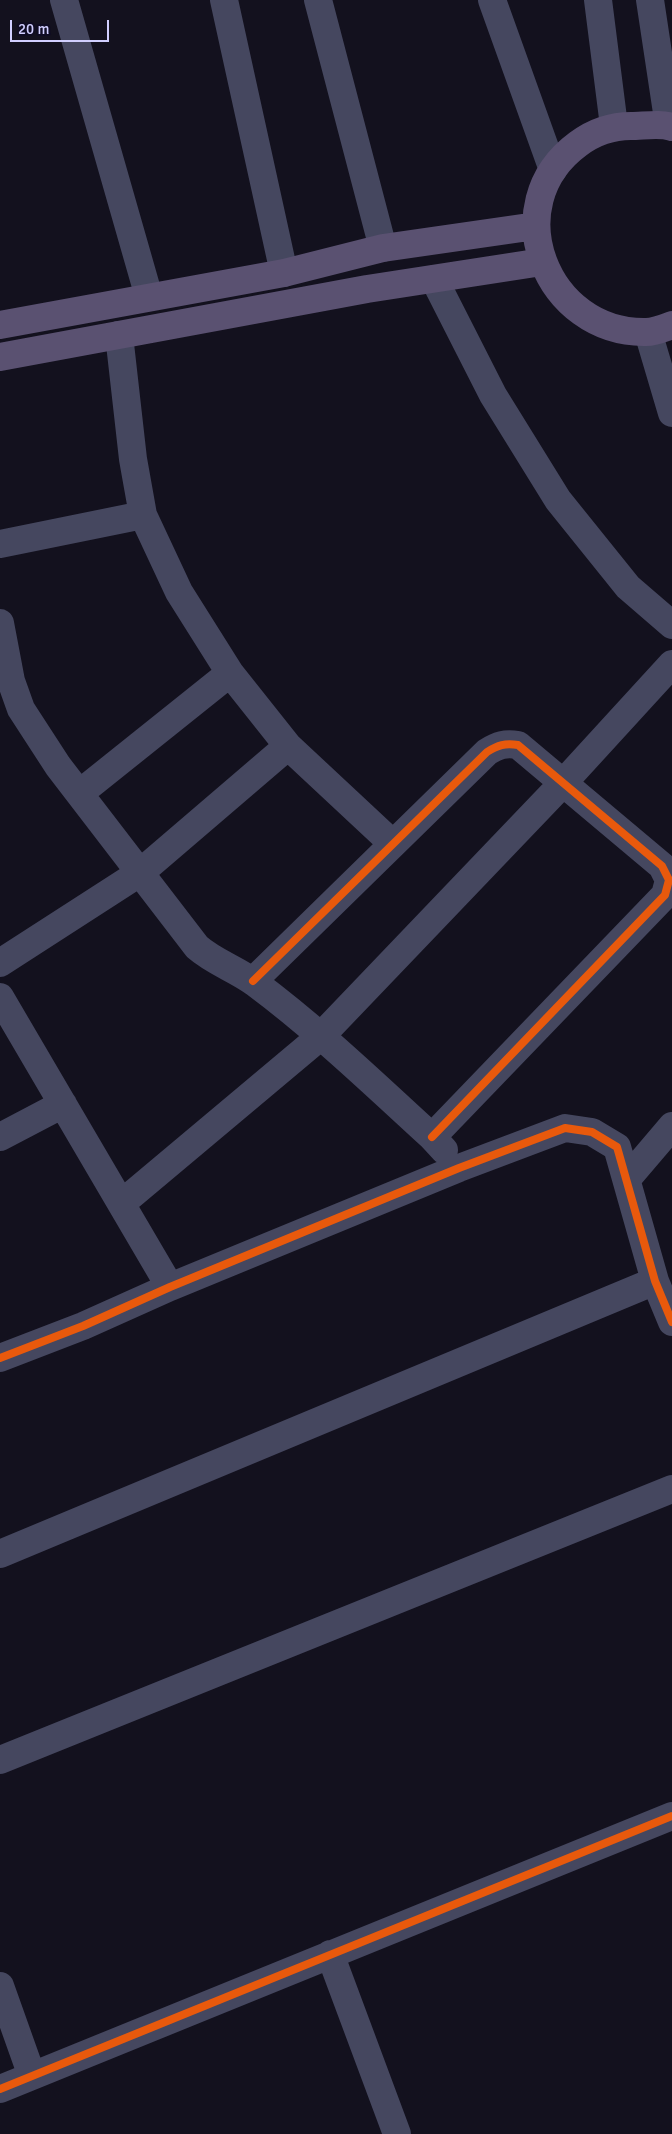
<!DOCTYPE html>
<html>
<head>
<meta charset="utf-8">
<style>
  body { margin:0 }
  #map { position:relative; width:672px; height:2134px; overflow:hidden; background:#13111e; font-family:Signika,sans-serif }
  canvas { display:block }
  .scale { position:absolute; left:10px; top:20px; width:99px; height:22px; box-sizing:border-box; border:2px solid #d1cfff; border-top:0; padding-left:6px; font-size:15px; line-height:18px; white-space:nowrap; color:#d1cfff; -webkit-text-stroke:4px #0f0c23; paint-order:stroke }
</style>
</head>
<body>
<div id="map">
<canvas width="672" height="2134"></canvas>
<div class="scale">20 m</div>
</div>
<script>
const g = document.querySelector('canvas').getContext('2d');
g.lineJoin = 'round';
function strokePath(path, color, width, dash) {
  g.strokeStyle = color;
  g.lineWidth = width;
  g.lineCap = dash ? 'butt' : 'round';
  g.setLineDash(dash || []);
  g.stroke(path);
}
const minor = new Path2D(`
  M64,0L149,297
  M224,0L284,273
  M318,0L383,248
  M492,0L553,170
  M598,0L614,126
  M650,0L669,126
  M434,279L493,395L558,500L628,587L672,625
  M648,332L672,413
  M119,335L133,459L143,515L179,592L230,673L288,746L393,844
  M0,544L143,515
  M0,623L11,681L21,709L58,766L197,947C214,962 236,969 255,983C318,1030 374,1084 432,1137L444,1150
  M80,793L230,673
  M0,963L141,872L288,746
  M253,981L487,752C498,745 505,743 518,745L662,866L669,880L665,895L432,1137
  M0,997L170,1287
  M0,1137L63,1104
  M627,1179L672,1126
  M122,1203L321,1036L564,782L672,664
  M0,1358L83,1326L170,1287L459,1168L565,1128L592,1132L617,1147L655,1281L672,1322
  M0,1554L655,1281
  M0,1760L672,1489
  M330,1954L397,2134
  M0,1986L32,2076
  M0,2089L672,1816`);
const major = new Path2D(`
  M672,127C661,123 643,126 631,126C610,126 594,132 578,144C495,205 546,334 646,332C655,332 664,328 672,325
  M0,325L284,273L383,248L536,226
  M0,357L367,289L542,262`);
const cycleway = new Path2D(`
  M253,981L487,752C498,745 505,743 518,745L662,866L669,880L665,895L432,1137
  M0,1358L83,1326L170,1287L459,1168L565,1128L592,1132L617,1147L655,1281L672,1322
  M0,2089L672,1816`);
strokePath(minor, '#45475f', 28);
strokePath(major, '#5a5171', 28);
strokePath(cycleway, '#e8590c', 8);
</script>
</body>
</html>
